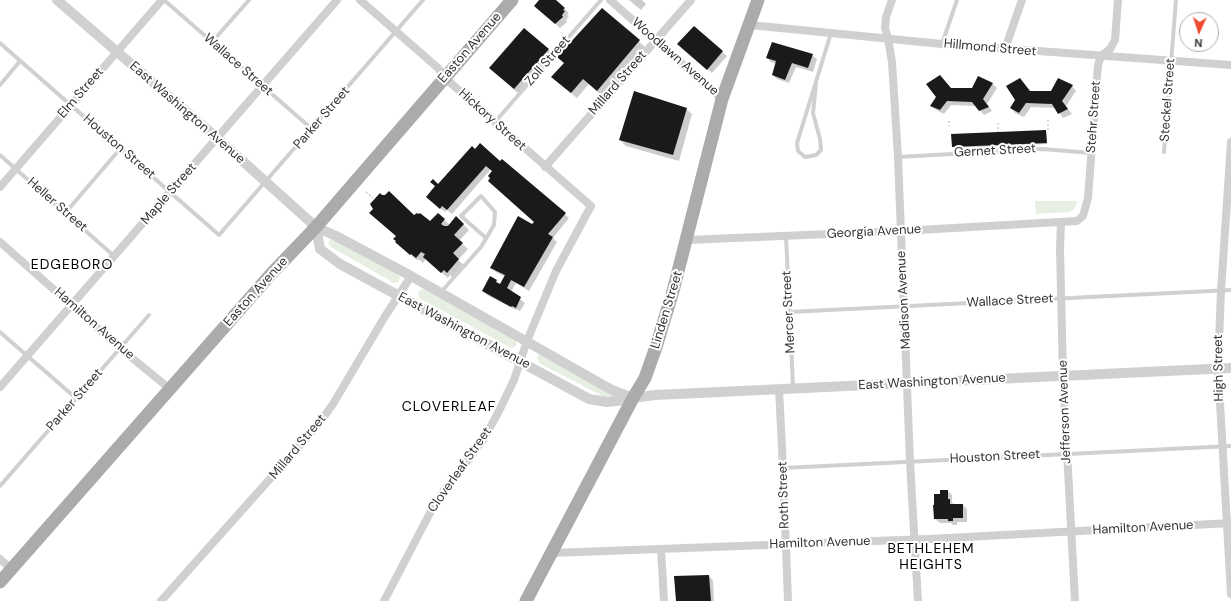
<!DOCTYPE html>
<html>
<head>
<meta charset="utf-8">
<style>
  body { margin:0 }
  #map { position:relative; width:1231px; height:601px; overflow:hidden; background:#fff; font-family:"DM Sans",sans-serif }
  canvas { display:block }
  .north { position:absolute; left:1179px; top:12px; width:40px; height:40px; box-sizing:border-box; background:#fff; border:1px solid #adadad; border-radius:50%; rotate:183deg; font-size:11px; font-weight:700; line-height:16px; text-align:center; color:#333 }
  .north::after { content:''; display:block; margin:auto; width:14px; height:18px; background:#ee4b31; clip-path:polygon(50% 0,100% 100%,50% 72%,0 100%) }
</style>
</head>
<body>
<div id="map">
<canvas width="1231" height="601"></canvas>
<div class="north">N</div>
</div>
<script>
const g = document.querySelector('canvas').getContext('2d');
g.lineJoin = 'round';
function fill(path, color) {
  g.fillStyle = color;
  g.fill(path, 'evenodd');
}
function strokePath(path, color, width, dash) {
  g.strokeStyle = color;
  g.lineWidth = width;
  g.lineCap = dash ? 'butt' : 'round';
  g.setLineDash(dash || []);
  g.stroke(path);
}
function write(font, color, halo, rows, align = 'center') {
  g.font = font + ' "DM Sans",sans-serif';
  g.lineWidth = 4;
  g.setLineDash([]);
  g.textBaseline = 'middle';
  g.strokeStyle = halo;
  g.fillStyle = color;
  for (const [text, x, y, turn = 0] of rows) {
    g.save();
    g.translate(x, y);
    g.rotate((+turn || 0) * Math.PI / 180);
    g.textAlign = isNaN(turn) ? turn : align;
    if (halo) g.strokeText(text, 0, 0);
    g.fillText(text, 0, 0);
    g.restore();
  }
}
const green = new Path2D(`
  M1035,201H1078L1074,209L1069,212L1036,214Z
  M333,239L398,275L400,278L398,282L394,283L331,247L328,243L330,240Z
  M425,289L515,340L517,344L515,347L511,348L419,298L418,293L420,290Z
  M542,354L609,391L615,397H604L539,363L537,359L538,355Z`);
const shadow = new Path2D(`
  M540,0H555L569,13L567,15L569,16L566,20L567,22L560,28L540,10Z
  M629,0H642L646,4L641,10Z
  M602,9L645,47L603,97L589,84L577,98L558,83L565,63Z
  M694,27L727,56L712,73L683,49Z
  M524,29L553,54L518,93L494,72Z
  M812,55L817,59L813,72L796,67L789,83L777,79L773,75L777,64L771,62L767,58Z
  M992,83L997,88L987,104L992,111L984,115L976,106L951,105L944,114L936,110L931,106L951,89H972Z
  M1072,86L1076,91L1066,106L1072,114L1063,118L1056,108L1031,107L1024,117L1015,113L1011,108L1031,92H1052Z
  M686,109L692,114L679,161L626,146L620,140Z
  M1046,131L1047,144L954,148L953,147Z
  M475,150L500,162L569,218L553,238L557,242L529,291L516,283L511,292L525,303L520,311L516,309V310L487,295L483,290L490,277L501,285L505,277L496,272L491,267L535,222L491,169L452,214L447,210L445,212L432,201L438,185Z
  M438,214L450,225L456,217L469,230L459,241L468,249L458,260L464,265L453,278L450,275L448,278L426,259L423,263L418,259L417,260L402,248L397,237L377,219L415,216L430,223Z
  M948,491L952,495V503L954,504L963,505L967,509V522H957V525H953L951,523H940L935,519L941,495Z
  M709,576L713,581L714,601H677Z`);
const building = new Path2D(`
  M539,0H556L565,8L563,10L565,11L562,15L563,17L555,24L534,6Z
  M602,8L640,40L597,91L583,79L571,93L551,77L564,63L557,57Z
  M694,26L723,51L707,70L677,44Z
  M524,28L549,49L514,89L489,68Z
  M772,42L813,54L808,68L792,63L785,80L772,75L776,61L766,58Z
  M940,75L951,88H972L978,76L993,83L983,99L989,107L979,111L972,102L947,101L940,110L930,106L936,97L926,84Z
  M1020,78L1030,91H1051L1058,78L1073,85L1062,101L1068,109L1058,114L1052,104L1026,103L1019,113L1010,108L1015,100L1006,86Z
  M634,91L687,108L673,155L619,140Z
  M1046,130L1047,143L952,147L951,134Z
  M480,143L500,161L502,159L566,213L548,234L553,237L524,287L511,280L507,288L521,297L516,308L512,306L511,307L482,291L490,276L497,280L496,282L500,284L505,275L490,268L518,216L532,224L534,222L488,181L490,178L488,176L492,171L486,166L447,210L442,206L440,209L426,197L435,186L430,182L433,179L438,184L472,146L475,149Z
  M389,191L414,215L417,213L419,214L420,213L430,221L438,213L445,219L441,224L444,226H448L456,216L464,224L454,235L463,243L453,253L459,259L447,273L444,270L441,273L423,257L425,254L421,252L416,258L411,254L410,255L395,242L396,241L393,239L396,236L369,213L373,209L370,204L380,193L382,195H385Z
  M940,490H948V499H950V504H963V518H953V521H948V519H934L933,505H934V494H940Z
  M709,575L711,601H676L674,576Z`);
const path = new Path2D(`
  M949,121V126
  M998,123V132
  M1048,130V119
  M366,192L373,198`);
const service = new Path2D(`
  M164,0L312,129
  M212,42L249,0
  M0,43L219,235L423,0
  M942,44L957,0
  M816,84L813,113L820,139L821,150L816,155L805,157L798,151L797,143L831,33
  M0,85L20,61
  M495,122L601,0
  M1164,152L1176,0
  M0,155L114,256
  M898,157L1043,149L1092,153
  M66,212L120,149
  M786,236L793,387
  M441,292L481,247L494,225L495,212L481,196L461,216L486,238
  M789,312L1231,290
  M0,332L77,399
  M783,468L1231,446
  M0,486L149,315`);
const minor = new Path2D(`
  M360,0L438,68L445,78L591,206L556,271L527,341L514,380L498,413L483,440L457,475L444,490L431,511L384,601
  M610,0L722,99
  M892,0L886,17L885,28L888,38L892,62L898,157L910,462L918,601
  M750,25L942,44L1231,65
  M1005,49L1022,0
  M1231,142L1221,291L1218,368L1231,594
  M545,167L691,0
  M0,187L162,0
  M1061,222L1060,249L1063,376L1075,601
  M687,240L901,231L1077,221L1083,216L1088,198L1098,65L1101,56L1110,49L1115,40L1118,0
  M0,242L121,349L170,389
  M0,387L337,0
  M779,389L783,468L788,601
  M661,549L664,601
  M552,553L928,539L1231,523
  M0,559L11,569
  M161,601L318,425L333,404L384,318L411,276`);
const tertiary = new Path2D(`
  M57,0L217,138L316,227L336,236L411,276L612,390L633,398
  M316,227L320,249L340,264L589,399L607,402L617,401L633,398L655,395L1231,368`);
const primary = new Path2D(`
  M0,582L271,274L316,227L512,0
  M526,601L633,398L645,378L656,347L673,291L722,99L758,0`);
const streetNames = [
  ["Easton Avenue",470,48,-49],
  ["Hillmond Street",990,48,5],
  ["Woodlawn Avenue",675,57,41],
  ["Zoll Street",548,61,-49],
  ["Wallace Street",238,65,41],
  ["Millard Street",618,83,-49],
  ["Elm Street",81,93,-49],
  ["Steckel Street",1168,100,-86],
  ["East Washington Avenue",187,113,41],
  ["Stehr Street",1094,117,-86],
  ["Parker Street",322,118,-49],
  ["Hickory Street",492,120,42],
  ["Houston Street",119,147,41],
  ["Gernet Street",995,151,-3],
  ["Maple Street",169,194,-49],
  ["Heller Street",57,205,41],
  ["Georgia Avenue",874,232,-3],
  ["Easton Avenue",256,292,-48],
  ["Madison Avenue",904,300,-93],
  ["Wallace Street",1010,301,-3],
  ["Linden Street",667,310,-73],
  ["Mercer Street",789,312,-93],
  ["Hamilton Avenue",94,324,41],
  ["East Washington Avenue",464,331,28],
  ["High Street",1219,368,-91],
  ["East Washington Avenue",932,382,-3],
  ["Parker Street",75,400,-49],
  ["Jefferson Avenue",1065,412,-92],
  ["Millard Street",298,447,-50],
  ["Houston Street",995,457,-3],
  ["Cloverleaf Street",460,470,-55],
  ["Roth Street",784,495,-92],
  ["Hamilton Avenue",1143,528,-3],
  ["Hamilton Avenue",820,543,-2]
];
const neighbourhoodNames = [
  ["EDGEBORO",72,265],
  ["CLOVERLEAF",449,407],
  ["BETHLEHEM",931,549],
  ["HEIGHTS",931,565]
];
fill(green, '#e6efe1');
fill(shadow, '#0003');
fill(building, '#1a1a1a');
strokePath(path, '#d0d0d0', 1.5, [2, 2]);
strokePath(service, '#d0d0d0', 4);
strokePath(minor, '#d0d0d0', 8);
strokePath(tertiary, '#d0d0d0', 10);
strokePath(primary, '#ababab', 13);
write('13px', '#333', '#fff', streetNames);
g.letterSpacing = '1px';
write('14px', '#000', '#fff', neighbourhoodNames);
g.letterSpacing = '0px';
</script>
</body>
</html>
